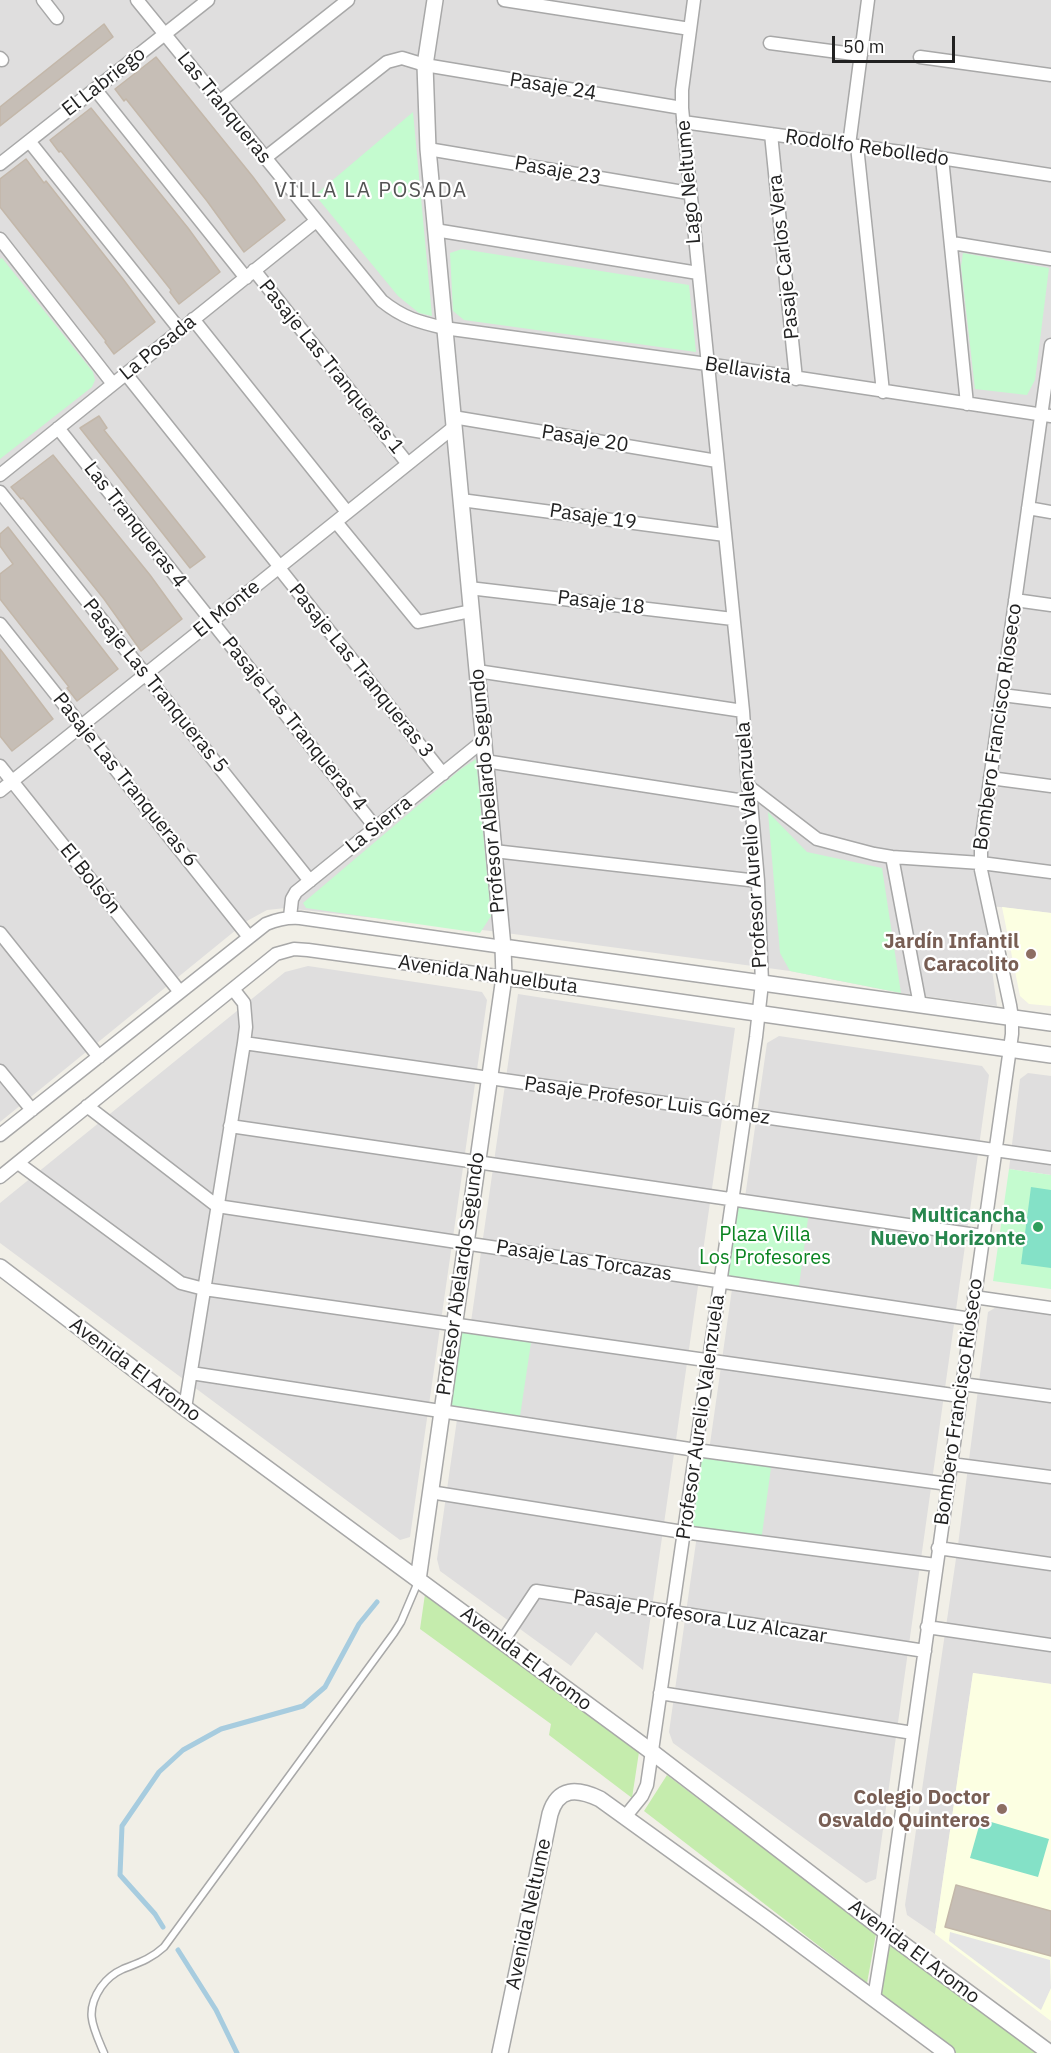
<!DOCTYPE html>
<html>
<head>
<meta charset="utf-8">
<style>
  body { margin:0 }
  #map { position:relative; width:1051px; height:2053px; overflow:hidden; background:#f1efe7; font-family:"IBM Plex Sans",sans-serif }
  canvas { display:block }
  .scale { position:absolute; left:832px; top:36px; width:123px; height:27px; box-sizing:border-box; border:3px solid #212121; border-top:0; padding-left:8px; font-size:18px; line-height:21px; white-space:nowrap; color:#212121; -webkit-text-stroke:4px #fff; paint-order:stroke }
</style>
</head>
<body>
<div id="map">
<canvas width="1051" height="2053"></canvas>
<div class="scale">50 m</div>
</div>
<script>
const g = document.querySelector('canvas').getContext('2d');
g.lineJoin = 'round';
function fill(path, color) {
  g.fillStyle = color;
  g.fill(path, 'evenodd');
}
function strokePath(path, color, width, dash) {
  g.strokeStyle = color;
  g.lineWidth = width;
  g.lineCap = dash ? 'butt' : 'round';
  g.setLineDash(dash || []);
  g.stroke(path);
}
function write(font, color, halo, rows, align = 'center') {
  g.font = font + ' "IBM Plex Sans",sans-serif';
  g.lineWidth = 4.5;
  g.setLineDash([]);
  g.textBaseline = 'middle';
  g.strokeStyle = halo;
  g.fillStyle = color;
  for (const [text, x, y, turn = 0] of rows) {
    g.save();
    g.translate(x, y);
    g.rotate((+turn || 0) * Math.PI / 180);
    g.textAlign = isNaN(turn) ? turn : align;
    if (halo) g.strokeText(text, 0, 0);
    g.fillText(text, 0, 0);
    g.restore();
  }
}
const residential = new Path2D(`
  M0,0H1051V913L983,905L997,1006L901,993L790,971L491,931L286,908L267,910L247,921L0,1122Z
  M308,966L482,992L487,1000L410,1537L400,1540L0,1243V1203L285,972Z
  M518,994L735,1028L643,1670L596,1632L571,1666L440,1571L437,1559Z
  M779,1036L982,1066L989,1075L876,1879L866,1883L673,1743L669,1732L767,1043Z
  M1028,1073L1051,1076V1175L1009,1169L1020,1079Z
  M1000,1305L1051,1313V1684L973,1673L935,1934L907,1915L905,1905L958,1545L988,1312Z`);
const education = new Path2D(`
  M1002,907L1051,913V1006L1029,1004L1020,996Z
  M973,1673L1051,1684V2021L935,1934Z`);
const grass = new Path2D(`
  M425,1594L639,1752L632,1798L549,1735L551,1724L420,1629Z
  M667,1775L876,1934L867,1983L644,1811Z
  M885,1931L1050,2053H947L874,1998Z`);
const park = new Path2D(`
  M413,112L432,316L419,313L398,296L315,195Z
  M462,249L689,285L696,352L464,320L453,311L450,253Z
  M963,253L1049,268L1035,380L1027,395L975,389L961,266Z
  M2,258L93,372L95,380L92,387L0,459V259Z
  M476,759L491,916L480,933L306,908L303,903L461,769Z
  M768,812L807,852L882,868L901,993L790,971L780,953Z
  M1009,1169L1051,1175V1289L993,1281Z
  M733,1199L809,1211L798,1293L720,1281Z
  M454,1325L532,1336L519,1423L442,1411Z
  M696,1450L772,1460L761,1542L684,1532Z`);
const pitch = new Path2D(`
  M1031,1187L1051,1190V1268L1021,1264Z
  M981,1819L1049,1839L1038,1877L970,1858Z`);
const parking = new Path2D(`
  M950,1932L1050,1960L1051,1988L1041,2010L949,1941Z`);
const stream = new Path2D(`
  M163,1927L155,1914L120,1875L122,1826L159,1772L183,1750L221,1729L303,1706L325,1687L359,1624L377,1602
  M178,1950L216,2010L237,2053`);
const building = new Path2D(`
  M104,24L113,37L0,126V107Z
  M156,57L253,177L285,220L244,252L207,201L126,99L124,101L115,89Z
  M91,108L188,228L220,272L179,304L170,292L171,290L61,151L59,152L50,140Z
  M26,159L44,183L46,181L123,279L155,322L114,354L105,342L106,341L0,207V179Z
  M99,416L107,428L104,430L205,557L190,568L80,428Z
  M53,455L150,575L182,619L141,651L104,599L23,498L21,499L11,487Z
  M8,527L118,669L77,701L67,688L69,687L0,599V574L13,564L0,546V534Z
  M0,649L53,719L12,751L0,736Z
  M956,1885L1051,1911V1956L945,1927Z`);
const service = new Path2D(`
  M104,2053C93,2027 84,2012 101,1987C106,1980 114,1973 123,1969C138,1963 151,1959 164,1947L394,1633L401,1622L418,1582`);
const minor = new Path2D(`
  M43,0L57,18
  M137,0L382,301C403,318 419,322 444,328L707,364L1051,416
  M504,0L690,29
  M770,43L861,55
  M920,57L1051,75
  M0,58L2,60
  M95,89L246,278
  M219,102L348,0
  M683,122L908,153L1051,175
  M771,134L796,379
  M29,141L180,330
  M849,145L868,0
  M857,146L883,392
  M428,149L689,193
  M265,158L387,62L402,58L425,65L682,108
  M942,158L967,404
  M0,164L208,0
  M435,230L698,273
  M0,239L113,384
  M952,243L1051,259
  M254,270L408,464
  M193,319L347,512
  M126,374L280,567
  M453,417L717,461
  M58,428L376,828
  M0,475L316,221
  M0,492L310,881
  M461,500L725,535
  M1028,508L1051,512
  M336,522L418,622L471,611
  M279,568L443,774
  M469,588L733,619
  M1015,600L1051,605
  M0,624L249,937
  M477,671L743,711
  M1002,695L1051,701
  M485,761L751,802
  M0,766L180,992
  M990,778L1051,786
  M748,786L817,839L874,854L892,857L981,863L1051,872
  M0,791L454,427
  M494,851L758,881
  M892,857L920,1005
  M290,917L292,899L296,892L484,740
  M0,933L99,1057
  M244,1043L1051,1158
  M0,1071L32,1110
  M87,1106L217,1206L971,1319
  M230,1126L983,1236
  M0,1135L266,924C278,919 287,917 300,918L503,947
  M18,1163L181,1283L204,1289L960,1396
  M0,1177L276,954L294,949L308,950L504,977
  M974,1297L1051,1308
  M191,1373L696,1450L948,1484
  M962,1384L1051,1396
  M185,1408L244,1043L246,1027L244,1003L233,989
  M951,1464L1051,1477
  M430,1492L683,1532L936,1565
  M938,1548L1051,1564
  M927,1627L1051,1645
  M502,1642L536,1591L925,1651
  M660,1693L913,1733
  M625,1817L642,1796L647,1785L756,1037L762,983L758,881L751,802L748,786L743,711L682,108V90L694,0
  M874,1998L885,1931L1012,1034V1018L1010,1005L981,870V844L1051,345`);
const tertiary = new Path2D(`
  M503,947L1051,1023
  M504,977L1051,1055
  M0,1267L185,1408L652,1752L885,1931L1050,2053
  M418,1580L504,977L503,947L428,149L425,65L435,0
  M500,2053L550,1814C558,1787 577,1788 600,1799L765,1918L947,2053`);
const markers = [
  [1031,954,6,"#8d6e63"],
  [1038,1227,6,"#2e9e5b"],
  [1002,1809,6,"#8d6e63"]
];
const streetNames = [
  ["El Labriego",104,82,-38],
  ["Pasaje 24",553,87,9],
  ["Las Tranqueras",224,108,51],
  ["Rodolfo Rebolledo",867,148,8],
  ["Pasaje 23",558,171,10],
  ["Lago Neltume",689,182,-95],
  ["Pasaje Carlos Vera",784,257,-96],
  ["La Posada",158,348,-39],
  ["Pasaje Las Tranqueras 1",331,367,51],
  ["Bellavista",748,371,9],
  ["Pasaje 20",585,439,9],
  ["Pasaje 19",593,517,8],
  ["Las Tranqueras 4",135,525,52],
  ["Pasaje 18",601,603,7],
  ["El Monte",227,609,-39],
  ["Pasaje Las Tranqueras 3",361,671,51],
  ["Pasaje Las Tranqueras 5",155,686,51],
  ["Pasaje Las Tranqueras 4",294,724,51],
  ["Bombero Francisco Rioseco",998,727,-82],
  ["Pasaje Las Tranqueras 6",125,780,51],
  ["Profesor Abelardo Segundo",488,791,-95],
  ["La Sierra",379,825,-39],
  ["Profesor Aurelio Valenzuela",752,845,-94],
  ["El Bolsón",90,879,51],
  ["Avenida Nahuelbuta",488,975,8],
  ["Pasaje Profesor Luis Gómez",647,1101,8],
  ["Pasaje Las Torcazas",584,1261,9],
  ["Profesor Abelardo Segundo",461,1274,-82],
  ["Avenida El Aromo",135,1370,37],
  ["Bombero Francisco Rioseco",959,1402,-82],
  ["Profesor Aurelio Valenzuela",701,1417,-82],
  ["Pasaje Profesora Luz Alcazar",700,1617,9],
  ["Avenida El Aromo",526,1659,37],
  ["Avenida Neltume",529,1914,-78],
  ["Avenida El Aromo",914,1952,37]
];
const educationNames = [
  ["Jardín Infantil",1019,942],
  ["Caracolito",1019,965],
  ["Colegio Doctor",990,1798],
  ["Osvaldo Quinteros",990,1821]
];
const leisureNames = [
  ["Multicancha",1026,1216],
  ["Nuevo Horizonte",1026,1239]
];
const parkNames = [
  ["Plaza Villa",765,1235],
  ["Los Profesores",765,1258]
];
const neighbourhoodNames = [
  ["VILLA LA POSADA",371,191]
];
fill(residential, '#dfdede');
fill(education, '#fcffe2');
fill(grass, '#c5ecad');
fill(park, '#c4fbcf');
fill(pitch, '#84e1c7');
fill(parking, '#e5e5e5');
strokePath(stream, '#a7ccdf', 5);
fill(building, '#c6beb6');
strokePath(building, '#c3b7a9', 1.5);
strokePath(service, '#a8a8a8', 9);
strokePath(minor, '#a8a8a8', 15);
strokePath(tertiary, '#a8a8a8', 18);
strokePath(service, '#fff', 6);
strokePath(minor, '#fff', 12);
strokePath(tertiary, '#fff', 15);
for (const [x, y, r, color] of markers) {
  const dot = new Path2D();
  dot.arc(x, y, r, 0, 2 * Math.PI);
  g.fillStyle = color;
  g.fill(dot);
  strokePath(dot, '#fff', 2);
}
write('20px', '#212121', '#fff', streetNames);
write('bold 20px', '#785e54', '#fff', educationNames, 'right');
write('bold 20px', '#27864d', '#fff', leisureNames, 'right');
write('20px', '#0a8421', '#fff', parkNames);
g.letterSpacing = '1.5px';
write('21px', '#545454', '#fff', neighbourhoodNames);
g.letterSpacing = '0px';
</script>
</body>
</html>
